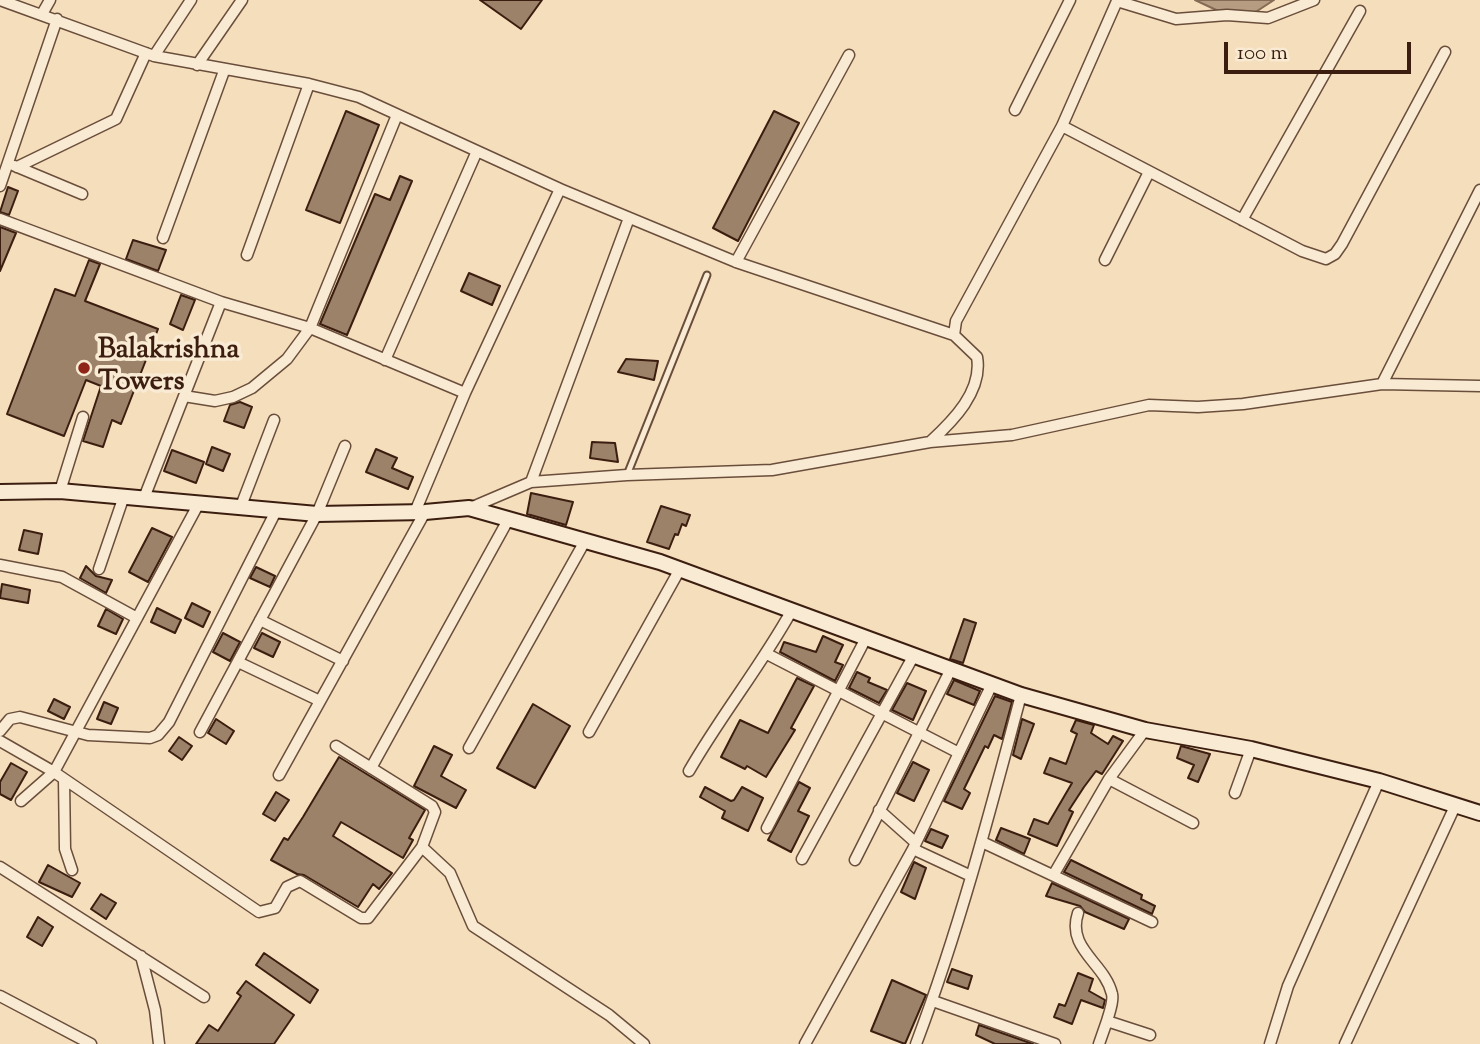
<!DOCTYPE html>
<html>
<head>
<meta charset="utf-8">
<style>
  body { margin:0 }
  #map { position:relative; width:1480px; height:1044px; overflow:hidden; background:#f5debc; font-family:"Sorts Mill Goudy",serif }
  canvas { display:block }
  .scale { position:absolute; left:1224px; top:42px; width:187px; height:32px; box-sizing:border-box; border:4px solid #3c1e10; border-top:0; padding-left:9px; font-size:21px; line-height:24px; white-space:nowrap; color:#3c1e10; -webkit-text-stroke:5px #f8ead3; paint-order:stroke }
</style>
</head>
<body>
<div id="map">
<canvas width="1480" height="1044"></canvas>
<div class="scale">100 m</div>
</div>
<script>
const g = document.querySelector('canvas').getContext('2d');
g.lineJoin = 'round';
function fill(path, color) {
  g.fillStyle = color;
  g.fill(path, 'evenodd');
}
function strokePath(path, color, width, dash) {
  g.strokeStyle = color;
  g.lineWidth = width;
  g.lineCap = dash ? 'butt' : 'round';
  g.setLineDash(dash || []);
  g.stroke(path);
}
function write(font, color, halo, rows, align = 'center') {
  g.font = font + ' "Sorts Mill Goudy",serif';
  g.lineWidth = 7;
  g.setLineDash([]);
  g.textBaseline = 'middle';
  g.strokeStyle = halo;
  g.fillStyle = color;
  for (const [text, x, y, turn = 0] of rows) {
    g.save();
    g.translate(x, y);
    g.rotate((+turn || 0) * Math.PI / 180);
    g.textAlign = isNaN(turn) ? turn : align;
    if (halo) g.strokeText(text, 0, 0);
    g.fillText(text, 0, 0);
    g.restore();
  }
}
const water = new Path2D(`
  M1195,0H1274L1248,17L1227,15Z`);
const building = new Path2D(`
  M480,0H542L521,29Z
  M346,111L379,125L340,223L306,210Z
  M774,111L799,123L738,241L713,228Z
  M400,176L412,181L347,335L320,324L375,194L390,200Z
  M8,187L18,191L9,215L0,212Z
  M0,227L16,233L0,271Z
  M133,240L166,250L158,271L126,259Z
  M89,260L100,264L85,301L158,329L121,424L112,420L103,447L83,441L101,386L86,380L64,436L7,414L55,289L75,296Z
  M469,273L500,286L492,305L461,291Z
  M181,295L195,300L183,330L170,324Z
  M626,359L658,361L654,380L618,372Z
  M240,402L252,407L244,428L224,421L230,405Z
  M592,442L615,443L618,462L590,458Z
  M212,447L230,454L223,471L206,464Z
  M376,449L397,458L392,468L413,477L408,489L366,472Z
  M172,450L204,462L196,483L164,471Z
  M531,493L573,502L566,525L527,514Z
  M661,506L690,515L686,526L682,524L678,535L675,534L669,549L647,542Z
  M152,528L172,537L148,582L129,572Z
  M24,530L42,534L38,554L19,550Z
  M86,566L96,576L112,580L106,593L80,578Z
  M256,567L275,576L270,587L250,578Z
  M2,584L30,590L28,603L0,598Z
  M192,603L210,612L203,627L185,618Z
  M157,608L181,620L175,633L151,622Z
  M106,609L123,619L116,634L98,626Z
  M964,619L976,623L963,663L950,659Z
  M223,633L240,642L230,661L213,652Z
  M262,633L280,642L273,657L254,648Z
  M823,636L843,645L835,662L843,665L835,681L780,652L784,642L816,652Z
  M857,672L870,678L868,682L887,690L879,703L849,688Z
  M797,678L814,686L791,728L795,730L766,777L747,766L745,769L721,757L740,720L768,733Z
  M954,680L980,691L974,705L947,694Z
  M907,683L926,691L913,720L892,710Z
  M995,696L1012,702L1002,739L994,735L988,748L985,746L964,789L970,793L962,809L944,801Z
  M54,699L70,707L64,719L48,711Z
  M104,702L118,708L111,724L97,719Z
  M533,704L570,726L535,788L497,768Z
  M216,719L234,731L226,744L208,733Z
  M1022,719L1034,724L1021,759L1013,755Z
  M1076,720L1094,725L1091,733L1108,744L1113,736L1123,741L1102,774L1096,771L1084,787L1069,810L1073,812L1057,846L1028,834L1034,819L1048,824L1072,783L1044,773L1050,758L1066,764L1077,734L1071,731Z
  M179,737L192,746L182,760L169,751Z
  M434,746L452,755L441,776L466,790L456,808L414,786Z
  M1181,746L1210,754L1198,782L1188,778L1194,765L1177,758Z
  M339,757L425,810L409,838L413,840L403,858L341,822L333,836L392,873L379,889L373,884L358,907L304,875L297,874L271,860L284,838L288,840L303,817Z
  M913,762L929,770L914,801L897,793Z
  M11,763L27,772L11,800L0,794V782Z
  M799,782L810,788L798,811L809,816L791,852L768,840Z
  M705,787L731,801L734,800L742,787L763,798L748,831L722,818L725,811L700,797Z
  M276,792L289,800L275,821L263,814Z
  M1001,828L1030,839L1024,854L996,840Z
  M931,829L948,836L942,848L925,841Z
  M1071,860L1142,895L1141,899L1155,906L1152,914L1064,872Z
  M914,862L926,868L915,899L901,892Z
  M48,865L80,883L72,897L39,882Z
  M1052,883L1129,919L1124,929L1085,912L1080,906L1046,896Z
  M101,894L116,903L106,919L91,909Z
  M38,917L53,927L42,946L27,937Z
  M264,953L318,990L310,1003L256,965Z
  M952,969L972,976L968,989L947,982Z
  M1078,973L1093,979L1089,991L1105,1000L1103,1008L1081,1000L1072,1024L1054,1017L1059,1004L1065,1006Z
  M892,980L926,995L905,1044L871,1031Z
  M246,981L294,1015L274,1044H196L209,1025L218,1031L241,996L237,993Z
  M979,1025L1033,1044H995L976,1035Z`);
const lane = new Path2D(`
  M627,475L707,275`);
const street = new Path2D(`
  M0,0L154,56L309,84L359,97L560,189L736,262L954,335L977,357C983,391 953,421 930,442
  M42,14L50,0
  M154,56L191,0
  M197,65L242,0
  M1015,110L1070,0
  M1062,126L1302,251L1326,259L1335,254L1342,244L1445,52
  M15,166L82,194
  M17,167L116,119L146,53
  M0,186L57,19
  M0,219L221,302L310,328L465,393
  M1242,220L1360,11
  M163,238L224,71
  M247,255L309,84
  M1105,260L1149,172
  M736,262L849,55
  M954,335L956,321L1062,126L1117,1L1176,19L1227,15L1268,18L1314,0
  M385,360L477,151
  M1382,384L1480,190
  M184,396L215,401L233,397L252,388L287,359L310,328L397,115
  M531,482L629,218
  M60,491L83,417
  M144,498L221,302
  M241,506L274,420
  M470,508L531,482L627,475L772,470L930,442L1012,435L1149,405L1198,407L1243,404L1382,384L1480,386
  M415,512L465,393L560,189
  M0,565L62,577L137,618
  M99,569L124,496
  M260,620L343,661
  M767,654L959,753
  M238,662L320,701
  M0,731L10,719L20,717L88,735L150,738L158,735L169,722L276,511
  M200,732L317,514L345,446
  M589,732L680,569
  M0,741L54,772L259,912L275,908L287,887L300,881L361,918H368L422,847L435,812L432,806L336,746
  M469,748L585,541
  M371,768L508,520
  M689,771C721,715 761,666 792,610
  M279,775L425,512
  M64,779L65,849L72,870
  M1109,779L1193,823
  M1235,793L1251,749
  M21,801L54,772L199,503
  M879,810L916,843
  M767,828L866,638
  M982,842L1152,922
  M422,847L450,873L473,926L609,1015L644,1044
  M913,849L971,876
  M802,859L914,655
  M855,860L951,669
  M0,867L204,997
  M1054,874L1109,779L1145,730
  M1078,913C1066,949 1105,963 1112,994C1114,1002 1109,1013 1107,1021
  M141,956L155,1010L159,1044
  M0,996L91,1044
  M933,1001L1055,1044
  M805,1044L913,849L992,684
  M916,1044C959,930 990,812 1021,695
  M1099,1044L1107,1021L1150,1035
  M1270,1044L1288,986L1379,781
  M1345,1044L1456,804`);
const secondary = new Path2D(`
  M0,492L60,491L317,514L425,512L469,508L660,562L1021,695L1145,730L1251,749L1379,781L1480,813`);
const markers = [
  [84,368,7,"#8f2418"]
];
const poiNames = [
  ["Balakrishna",98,352],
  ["Towers",98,384]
];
fill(water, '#b69d82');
strokePath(water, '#856a54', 2);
fill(building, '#9c8269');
strokePath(building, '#3c1e10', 2);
strokePath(lane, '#6a4e3b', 9);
strokePath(street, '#6a4e3b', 13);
strokePath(secondary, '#3c1e10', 18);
strokePath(lane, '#f8ead3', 5);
strokePath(street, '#f8ead3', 10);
strokePath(secondary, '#f8ead3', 14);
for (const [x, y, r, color] of markers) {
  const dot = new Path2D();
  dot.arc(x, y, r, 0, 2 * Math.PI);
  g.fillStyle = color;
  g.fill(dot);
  strokePath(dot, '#f8ead3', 2.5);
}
write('bold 28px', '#3c1e10', '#f8ead3', poiNames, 'left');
</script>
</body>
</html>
